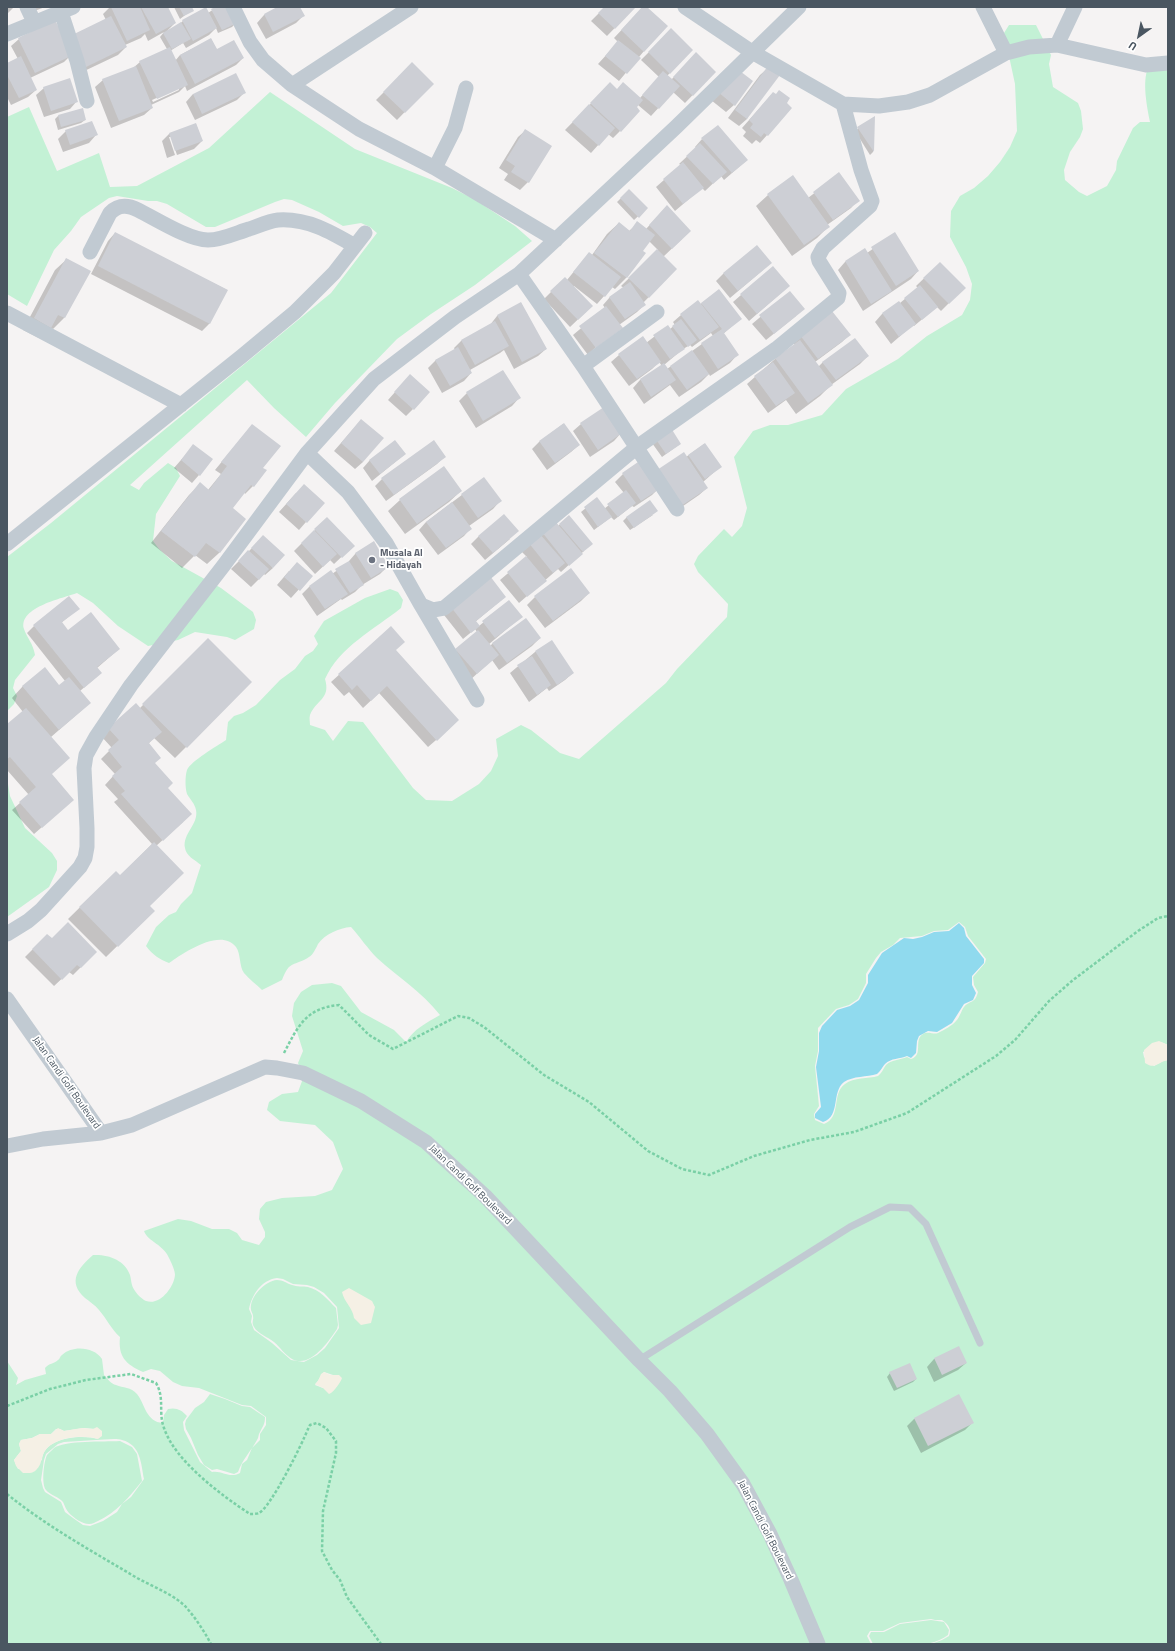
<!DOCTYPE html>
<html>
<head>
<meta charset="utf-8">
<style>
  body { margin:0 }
  #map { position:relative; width:1175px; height:1651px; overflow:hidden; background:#f5f3f3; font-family:"Titillium Web",sans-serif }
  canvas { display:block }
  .frame { position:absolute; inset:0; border:8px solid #4a5661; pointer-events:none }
  .north { position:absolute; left:1119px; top:16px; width:40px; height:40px; -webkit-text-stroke:3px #fff; paint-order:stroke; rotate:213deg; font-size:11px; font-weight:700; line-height:16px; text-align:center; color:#4a5661 }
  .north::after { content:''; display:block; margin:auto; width:14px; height:18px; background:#4a5661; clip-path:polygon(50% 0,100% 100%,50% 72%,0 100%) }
</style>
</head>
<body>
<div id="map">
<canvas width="1175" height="1651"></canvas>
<div class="frame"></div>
<div class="north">U</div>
</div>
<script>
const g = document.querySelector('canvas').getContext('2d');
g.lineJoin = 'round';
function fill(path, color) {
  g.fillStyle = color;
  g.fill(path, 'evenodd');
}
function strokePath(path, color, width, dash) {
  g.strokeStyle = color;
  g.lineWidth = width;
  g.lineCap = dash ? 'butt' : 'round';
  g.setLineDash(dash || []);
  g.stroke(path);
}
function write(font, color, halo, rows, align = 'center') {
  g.font = font + ' "Titillium Web",sans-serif';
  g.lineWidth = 3.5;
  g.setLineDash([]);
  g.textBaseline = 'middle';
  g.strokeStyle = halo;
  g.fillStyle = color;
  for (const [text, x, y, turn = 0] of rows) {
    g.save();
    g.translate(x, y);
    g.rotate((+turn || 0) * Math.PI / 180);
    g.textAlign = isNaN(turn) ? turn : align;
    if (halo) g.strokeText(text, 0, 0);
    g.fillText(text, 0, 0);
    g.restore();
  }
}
const green = new Path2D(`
  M1009,25H1036L1051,55L1049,64L1053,87L1078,103L1081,111L1083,129L1080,137L1070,152L1064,170L1065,180L1079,192L1087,196L1107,186L1116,170L1117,161L1133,128L1140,122H1150C1147,107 1142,82 1148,68L1168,66V1045L1161,1042L1143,1052L1144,1057L1154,1066L1163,1061L1168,1060V1644H931L942,1640L949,1636C952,1629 948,1624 942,1620H935L931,1619L900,1623L883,1631H870L867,1636L871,1644H7V1361L18,1378L16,1385L25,1380L46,1374L45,1368C49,1363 54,1364 58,1360C60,1359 60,1356 62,1355C73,1345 94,1347 102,1359L104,1375C108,1379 111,1384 116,1385C123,1388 131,1387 137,1394C145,1404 146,1422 163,1423L164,1415L168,1409C176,1407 182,1410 187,1416L183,1422L184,1430L200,1462L212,1472C222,1470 229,1479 240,1473L242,1464L247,1460L252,1448L260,1440V1434L266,1425V1417L251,1406L242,1405L199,1388L182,1386L173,1382L160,1371L151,1369L143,1372C125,1364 118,1356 120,1337C112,1330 106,1318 99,1310C95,1305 90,1302 85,1298C67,1282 78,1268 93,1255C108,1254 125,1260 130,1275C131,1278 131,1282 132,1285C133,1290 141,1299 146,1301C160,1306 174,1287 175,1275C175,1271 172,1264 170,1260C164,1244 148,1242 144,1231L178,1219L191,1221L212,1229H229L237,1233L242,1240L259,1245L265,1237V1232L259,1219L260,1209L266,1202L282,1198L315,1196L332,1190L343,1169L333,1142L315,1125L280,1121L267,1110L269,1102L282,1094L298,1092L305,1073L300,1068L298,1063L303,1051L292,1016L294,1003L301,992L312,985L332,983L341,986L361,1012L394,1030L406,1042C414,1029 426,1023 440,1015C421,991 399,978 377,958C368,949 360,937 351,927C339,928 325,934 318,944C316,948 313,955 309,957C294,967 290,959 282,980L262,990C257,985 249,979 244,973C239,966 241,954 236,947C221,927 183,953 169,963C159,959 153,955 146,946L156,927L169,915L176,912L181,904L192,893L201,865C195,860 186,856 185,848C182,834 199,824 196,810C195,804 190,799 187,794C185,788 185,776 187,770C191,761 217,746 226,740L228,722L234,716L243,713L256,705L280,680L295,669L305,656L313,651L318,644L314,636L324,621L365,598L390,589L398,592L403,600L401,608C375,629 339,647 325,679C331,699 316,700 310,715C309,718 310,722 310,725L325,730L333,741L348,721L363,722L413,788L426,800L452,801L479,784L491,771L498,756L496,739L521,725L531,730L560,753L579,759L666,683L677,669L727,617L728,604L698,572L694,564L698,556L724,529L732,537L742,526L747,508L734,457L753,431L770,425H788L822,415L846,389L898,359L927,336L962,315L970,300L972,284L966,267L950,237L951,211L960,196L974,188L988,176L1000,162L1010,147L1017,131L1015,84L1004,33ZM959,922L965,927L968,936L986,959L985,963L973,977L974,985L978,992C975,1004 970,1000 964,1007C961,1011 960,1017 956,1021C953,1025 944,1030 938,1033C934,1035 928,1031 923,1034C913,1040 924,1055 911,1059L907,1057C900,1060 891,1060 886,1065C883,1069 882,1073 878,1076C868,1079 854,1077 845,1084C831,1094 842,1117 824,1124L815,1120L814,1114L819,1106L815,1066L818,1051V1028L836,1009L849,1005L858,999L866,983V974L876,958L881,952L893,945L900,938L922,936L934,931L948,930ZM277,1278L283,1279L293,1284L307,1285L314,1287L324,1293L337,1307L339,1328L325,1348L317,1355L304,1362L291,1360L272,1343L254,1330L251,1322L252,1316L249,1309C252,1295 261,1280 277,1278ZM324,1372L333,1375L337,1386L333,1389L323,1388L315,1385ZM84,1428L95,1429L98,1439C82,1434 43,1437 42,1460L18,1469L14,1460L21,1451L19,1444L21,1440L32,1438L40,1434H51L56,1429H60L64,1431ZM96,1440C103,1440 116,1438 122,1440C141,1445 141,1464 144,1479L131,1497L122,1504L117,1512L103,1521L90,1526L83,1525L73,1518L65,1512L61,1502L45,1492L43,1488L41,1480L44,1460L46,1454L58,1444L64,1442Z
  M270,92L355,149L452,188L474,199L515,226L532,241L475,285L431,314L397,339L335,403L306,437L274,408L247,380L130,485L139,490L144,483L168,463L176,468L180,476L156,514L153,541L159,549L172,561L221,588L253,612L256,620L254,629L235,640L227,637L195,632L178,640L148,646L118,626L93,603L77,593C64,598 18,607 24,629C27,638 33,643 35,655L15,680L13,688L17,696L14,704L7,711V557L51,523L331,293L377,233L370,227L361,223L343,226L319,212L292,200L284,199L275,202L215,227H206L167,204L157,201H148L117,196L109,198L81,217L71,231L54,250L27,306L7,294V117L29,107L57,171L99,153L110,187L137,186L209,148Z
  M7,778L10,796L25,828L52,853L57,861V870L49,887L7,917Z
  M277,1280C283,1280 286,1283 292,1285C297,1287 303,1286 308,1287C320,1290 327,1299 336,1308L338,1325L337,1329C329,1341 310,1369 292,1359C285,1355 280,1347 274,1342C268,1337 258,1334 254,1327C251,1322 254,1320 253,1316C253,1314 251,1311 251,1310C249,1297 265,1281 277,1280Z
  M210,1394L225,1399L242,1406L250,1407L265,1417C265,1424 263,1426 260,1432C258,1435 259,1437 257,1440C251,1451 242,1460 238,1472L234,1474L217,1469L212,1470L204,1465L198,1455L191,1438L186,1429L185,1424L186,1420L195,1408L204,1402Z
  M120,1441L132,1447L137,1454L142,1481C130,1496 116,1513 98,1521C95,1522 93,1524 89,1524C82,1524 74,1518 69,1513C66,1510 65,1506 63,1502C59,1497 50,1495 46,1490C41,1484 44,1461 47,1455C49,1453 52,1450 54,1448C66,1440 103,1442 120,1441Z
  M931,1620L944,1622L949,1630L948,1635C929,1650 896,1644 873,1644L869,1636L871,1632H884L900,1624Z`);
const sand = new Path2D(`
  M1159,1041L1168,1045V1060C1157,1062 1156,1070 1145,1063L1144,1050L1152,1043Z
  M349,1288L372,1301L375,1307L371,1323L361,1325L354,1318C353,1308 344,1302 342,1292Z
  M324,1372L330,1375H339L342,1378C341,1382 334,1391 331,1393L329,1394L323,1388L315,1384L318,1381L321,1374Z
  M97,1427L102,1431V1436L98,1439C83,1434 49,1437 43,1455C41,1460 41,1465 37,1469C33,1474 28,1473 23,1473L16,1466L14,1460L21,1451L19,1444L21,1440L32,1438L40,1434H51L58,1428L64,1431L82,1428L93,1429Z`);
const water = new Path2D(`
  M959,923L964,928L966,936L984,959V963L972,976V985L976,993L973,1000L964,1004L952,1023L937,1032L928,1031L919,1036L917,1041L916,1053L911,1058L907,1056C900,1059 891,1058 885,1064C882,1067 881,1071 877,1074C867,1077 853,1076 844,1082C831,1092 841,1116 823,1122L815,1118V1114L821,1107L816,1067L819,1051V1033L822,1026L837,1010L850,1006L859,1000L868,983V975L882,953L904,938L913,939L922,937L934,932L949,931Z`);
const shadow = new Path2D(`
  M7,7H14L7,14Z
  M26,7H45L29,13Z
  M110,7H167L175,23L167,31L178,25L183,21L208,13L217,7L236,23L232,27L218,33L216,28L209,35L186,48L183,43L170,51L175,61L180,55L211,39L217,50L243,58L236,65L187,91L185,86L179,92L151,105L152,108L144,115L111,128L95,87L103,80L133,68L140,62L167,49L160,37L164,32L148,41L145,34L141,38L125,45L126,47L118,55L78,74L69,57L64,62L30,78L36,90L28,97L11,105L7,97V64L18,59L11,46L19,39L65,42L106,20L103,14ZM179,88V90L153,102L152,100Z
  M174,7H191L192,10L180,19Z
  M279,7H299L303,16L296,23L266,39L257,23L264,15Z
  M605,7H635L607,36L591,21Z
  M643,7H645L644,51L619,81L598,64L618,42L614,38Z
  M671,30L692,50L667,76L671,80L696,54L715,72L685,103L673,92L651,116L638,105L620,131L613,138L608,134L591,153L565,130L610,84L617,90L640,98L659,77L641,60Z
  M412,64L432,84L397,120L376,100Z
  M768,68L747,119L739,126L728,118L760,75Z
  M729,77L734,105L726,112L711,100Z
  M44,88L77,101L70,109L44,117L36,95Z
  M245,92L237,100L195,120L186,102L193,94Z
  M773,93L791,108L760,143L756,140L752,144L743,136L746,132L742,128Z
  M58,116L85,120L81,123L58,130L55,119Z
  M874,117L873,152L870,155L855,131Z
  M196,124L202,141L194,149L177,155L171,137H169L175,155L167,158L162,141L169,134Z
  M526,130L528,182L520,190L504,180L508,174L499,168L518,137Z
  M66,131L96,135L89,143L63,152L58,139Z
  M702,139L747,160L724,180L721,176L705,191L702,188L675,211L656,187L681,165L679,164L696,148L695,147Z
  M839,174L858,200L851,208L827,225L828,227L817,238L792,256L756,206L768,195L808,198Z
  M629,190L647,208L634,220L617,202Z
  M667,206L682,239L663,257L676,269L643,303L644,305L637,312L619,325L588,355L573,335L605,308L603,305L610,297L624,288L621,286L658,250L649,241L642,251L645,253L626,278L615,289L612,287L597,304L574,286L573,287L592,306L570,327L544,299L565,278L567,280L589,253L592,255L607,234L619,223L629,231L638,223L646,229Z
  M115,233L227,290L209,324L202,331L91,274L108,241Z
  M894,234L918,271L911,279L863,311L838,270L845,262L865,250L867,253Z
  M67,259L89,271L64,318L53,329L50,328L39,338L23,330L55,270Z
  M940,263L964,288L941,311L937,307L914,326L913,325L891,344L875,322L882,314L899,302L900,303L918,288L916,286Z
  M773,267L781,293L749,321L733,302Z
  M763,270L730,298L716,281L724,273Z
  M790,292L796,316L766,340L752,324Z
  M521,303L546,349L538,356L514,369L504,350L500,353L470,370L471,373L464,381L442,393L428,368L436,360L455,350L454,348L461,341L490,325L497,316Z
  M702,303L740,319L723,334L737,355L730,363L710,376L709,374L701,382L679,397L670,385L644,404L633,388L640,380L662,366L659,362L652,369L629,386L611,362L619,355L646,343L668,326L670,329L675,325L673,322L681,315ZM711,333L713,336L667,369L664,365L683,349L690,345L692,347Z
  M849,335L842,342L815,362L818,367L823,362L868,356L860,364L831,385L820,396L796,414L786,400L768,413L747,384L775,359L795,345L793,343L801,336Z
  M503,371L519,398L512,406L476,428L459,401L467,393Z
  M403,383L413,409L406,416L388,400Z
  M361,420L363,462L355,469L334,451Z
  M563,424L579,445L571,452L547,470L532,449L539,442Z
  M581,424L621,433L614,441L590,457L573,431Z
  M252,425L262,468L253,486L245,494L244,492L231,508L245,519L219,553L207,564L195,555L182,568L151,543L189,495L200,484L208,490L221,474L215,470Z
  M670,429L680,444L662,457L652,443Z
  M704,444L720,467L703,482L707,488L699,495L673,513L658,489L652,495L634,507L632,506L614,520L611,517L594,530L581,512L597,499L604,509L624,493L615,482L623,474L652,477L686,457Z
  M194,445L199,475L192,483L174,468Z
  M405,454L372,481L363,468L370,460Z
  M445,456L437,464L386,501L375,486L382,479Z
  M483,479L500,501L493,509L469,526L471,528L464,536L438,555L419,530L426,522Z
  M461,491L449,502L405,534L388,511L400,500Z
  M296,493L306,522L299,530L279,512Z
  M653,515L630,530L623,521L627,517Z
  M569,517L584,551L561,572L558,569L519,603L500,580L527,557L521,551L528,543L558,526Z
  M327,518L353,546L334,564L330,560L315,574L294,551Z
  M479,536L510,539L485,560L471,544Z
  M256,544L273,568L265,575L264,574L251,587L231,569Z
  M356,553L388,566L380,574L362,585L355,592L342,600L341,599L317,616L302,594L309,587L331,572L332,574L349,562V561Z
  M571,570L589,593L581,601L545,628L527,605L535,597Z
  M289,571L311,576L291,598L277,585Z
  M505,597L475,622L479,626L509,601L521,617L488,645L490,646L493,643L540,638L532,646L499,670L492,660L469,681L448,658L477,632L475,629L463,639L444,615L452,608Z
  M78,609L61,623L68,631L119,649L97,668L101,673L80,691L82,710L51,737V774L65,807L34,834L12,810L29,795L7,770V726L23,712L12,698L23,686H59L65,681L27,633L34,626Z
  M391,628L395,651L450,728L428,747L379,693L363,708L349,692L344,696L331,682Z
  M208,640L251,682L175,758L154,738L148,744L154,764L183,822L156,846L149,906L153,911L106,957L68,919L116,872L120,876L152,844L114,802L118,799L105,785L115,774L101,759L112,748L101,736L140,708Z
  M552,641L573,673L565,680L549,691L547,688L529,702L510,673L535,652Z
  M47,935L52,940L96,952L73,975L69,972L54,986L25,957Z
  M958,1348L966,1363L958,1370L934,1382L927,1367L934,1359Z
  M890,1373L916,1379L913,1382L894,1391L887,1377Z
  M959,1396L972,1423L965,1430L921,1453L907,1426L914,1419Z`);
const building = new Path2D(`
  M111,7H140L150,30L127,41Z
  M141,7H168L176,23L156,34Z
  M179,7H192L194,11L184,16Z
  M206,7L217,28L193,41L182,20Z
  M215,7H229L237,23L222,30L211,9Z
  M277,7H300L305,16L273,32L264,14Z
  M604,7H636L615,29L598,13Z
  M642,7H647L668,26L644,52L621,30Z
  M111,16L127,47L86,67L70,36Z
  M55,20L73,55L35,73L18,38Z
  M181,22L191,39L172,49L163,33Z
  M671,28L693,50L670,74L648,52Z
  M211,38L217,49L234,40L244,58L195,84L180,55Z
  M618,40L641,58L627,74L605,56Z
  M170,47L188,85L157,99L139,61Z
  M696,52L716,72L693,96L673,77Z
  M21,56L37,90L19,98L7,75V63Z
  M412,62L434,84L405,113L383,92Z
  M136,66L153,108L119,121L102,79Z
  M768,66L780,75L747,119L735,110Z
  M736,68L753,81L735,106L718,92Z
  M663,71L680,86L659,109L642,95Z
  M236,73L246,93L202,114L193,94Z
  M70,78L78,102L51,111L43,87Z
  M610,82L617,89L623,82L643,100L637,107L640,111L621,132L590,103Z
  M779,90L790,98L787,103L792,108L768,136L764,133L761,137L750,128L753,124L749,120L773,92L776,94Z
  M589,104L615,128L599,146L572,122Z
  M83,108L86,120L61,127L58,115Z
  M875,116L874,152L857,127Z
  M92,121L98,135L70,145L65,130Z
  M196,123L203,141L175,151L169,133Z
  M718,125L748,160L732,173L701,138Z
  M525,129L552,146L529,183L511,172L515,166L506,160Z
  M700,143L727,172L713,184L686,156Z
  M683,162L704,188L683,204L663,179Z
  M839,172L860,201L833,220L813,192Z
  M793,175L830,227L804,245L767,194Z
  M629,189L648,208L639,218L620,198Z
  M667,205L691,231L672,249L649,225Z
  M637,221L655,235L643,251L646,253L627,278L594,253L619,222L630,231Z
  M115,232L228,290L210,324L98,266Z
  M895,232L919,271L896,286L871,247Z
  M757,245L772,263L738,291L723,273Z
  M865,248L892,291L871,304L845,261Z
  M657,249L677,269L649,298L628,278Z
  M589,252L621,277L605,297L573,272Z
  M66,258L91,271L65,318L58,315L51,328L34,318Z
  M940,262L966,288L949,304L923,278Z
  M773,266L790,286L757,314L740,294Z
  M565,277L593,306L578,320L550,291Z
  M630,282L646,305L625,319L609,297Z
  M920,285L938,307L922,320L904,298Z
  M719,289L742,319L724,333L739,355L718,369L701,343L722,329L701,303Z
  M790,291L805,309L774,334L759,315Z
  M698,300L719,327L700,340L680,314Z
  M899,301L916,324L899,337L882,313Z
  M521,302L547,349L522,362L497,315Z
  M606,306L623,328L596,348L579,326Z
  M832,311L851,335L818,359L800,335Z
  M681,319L697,340L688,347L672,326Z
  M495,321L509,346L475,365L461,340Z
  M668,325L685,349L670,359L653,335Z
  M643,336L661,362L637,379L618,354Z
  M855,338L869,356L836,380L822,362Z
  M800,340L833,385L808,403L775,358Z
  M458,347L472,373L450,386L435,360Z
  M692,350L709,374L687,390L670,366Z
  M773,362L795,393L776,406L754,376Z
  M664,363L676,380L651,397L640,379Z
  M503,370L521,398L483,421L466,392Z
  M410,374L430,392L414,410L394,392Z
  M604,407L622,433L598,450L580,423Z
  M361,419L384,438L363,462L341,443Z
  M564,423L580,445L555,463L539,441Z
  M252,424L281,446L263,468L267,470L254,487L251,485L233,508L246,519L220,553L206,543L195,557L161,531L200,482L209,490L227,466L221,462Z
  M671,428L681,444L666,454L655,438Z
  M395,440L406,454L380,474L369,460Z
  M434,440L446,457L394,495L381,478Z
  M705,443L722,467L705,479L688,455Z
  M193,444L213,459L200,476L181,460Z
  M684,452L708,488L681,506L657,470Z
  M641,460L661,488L641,501L622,473Z
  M444,466L462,491L417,524L399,499Z
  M484,477L502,501L478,518L461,494Z
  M304,484L325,503L307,523L286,504Z
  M626,490L636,503L618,517L607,504Z
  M597,497L612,517L598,527L584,507Z
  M650,500L658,511L634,528L626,517Z
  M452,502L472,529L446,548L426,522Z
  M504,514L519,531L493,553L478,536Z
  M569,515L593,544L583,552L559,524Z
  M327,517L355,546L342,558L314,529Z
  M555,521L583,554L569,566L542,532Z
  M314,530L337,554L323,567L301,543Z
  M539,533L565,563L553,573L528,542Z
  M263,535L285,555L273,568L251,548Z
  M374,541L389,567L371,578L355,553Z
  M248,550L269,569L259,580L238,561Z
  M526,556L547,581L527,597L507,572Z
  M349,561L364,585L350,593L335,569Z
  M297,562L313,576L300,591L284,577Z
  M571,568L590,593L553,621L534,596Z
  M331,570L348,594L325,609L309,586Z
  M490,576L506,597L476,621L480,626L471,633L451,607Z
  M69,596L80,609L62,622L68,630L91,612L120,649L97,667L102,673L84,688L33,625Z
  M509,600L523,617L495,638L482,621Z
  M526,618L541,638L507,663L492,643Z
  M391,626L405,642L396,650L459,720L437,741L387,686L371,701L357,685L352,690L338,674Z
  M478,630L499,655L477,674L455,649Z
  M208,638L252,682L187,748L142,704Z
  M552,640L574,673L557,685L535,651Z
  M532,656L551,685L537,695L517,665Z
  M45,667L59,685L69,677L91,703L59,730L22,686Z
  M136,703L162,732L149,743L161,758L155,763L173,783L168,788L192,814L163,841L121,794L125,791L112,776L122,767L108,750L119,740L108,728Z
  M26,708L70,758L52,774L74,800L42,828L19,802L36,787L10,757L7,759V724Z
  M154,842L184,873L150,906L155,911L118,947L79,907L116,871L120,875Z
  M68,922L97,952L81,968L77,965L62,980L32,949L47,934L52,938Z
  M959,1346L967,1363L942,1375L934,1358Z
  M910,1363L917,1379L897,1388L889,1372Z
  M959,1394L974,1423L928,1446L914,1418Z`);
const path = new Path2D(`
  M284,1053C298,1026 306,1008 339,1005L369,1035L393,1049L458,1016L469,1018L484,1027L544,1075L589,1102L648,1151L682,1169L709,1175L754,1156L810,1140L854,1132L907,1113L996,1056L1015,1040L1049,1001L1073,980L1138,931L1158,918L1168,916
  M7,1406L50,1389L86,1380L131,1374L156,1383C165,1398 158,1412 164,1428C175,1461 221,1495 250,1514C253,1514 257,1514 259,1513C271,1507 302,1444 308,1429L310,1425L317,1423L326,1428L336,1441V1453L323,1511L322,1551L332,1570L340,1580L347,1597L381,1644
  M7,1494C45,1525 90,1550 132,1575C150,1586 170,1592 185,1606C195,1617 204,1631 211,1644`);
const lane = new Path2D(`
  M639,1360L850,1227L890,1207L910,1208L926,1224L980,1343`);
const street = new Path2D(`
  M27,7L34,22
  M233,7L250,42L263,60L292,85L359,129L435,168L556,240
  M685,7L752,52L843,104L879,106L908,102L930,95L1006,53L1029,47L1057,45L1146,65L1168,63
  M983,7L1006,53
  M61,12L77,61L87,101
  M7,34L73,7
  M1057,45L1075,7
  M292,85L411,7
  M435,168L455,128L466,88
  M90,252L110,213C119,204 128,205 138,210C156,219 189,240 208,240C222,240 236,233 249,229C258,226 269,221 278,220C307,218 331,232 355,246
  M519,274L583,366L677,509
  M7,313L181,405
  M583,366L657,312
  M307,453L348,492L386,543L421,605L433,610L444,608L637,447L776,349L838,298L839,293L819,261L818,257L823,248L870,206L872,201L861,170L843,104
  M7,544L242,356L295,312L334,273L365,233
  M421,605L477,700
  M7,934L28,921L41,910L80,867L85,858L87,847V828L84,768L86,755L96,737L131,685L224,565L307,453L374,379L455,317L519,274L676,127L799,7
  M7,999L101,1133
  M7,1146L43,1139L101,1133L132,1125L265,1067L277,1068L303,1073L361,1101L426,1142L485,1196L639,1360L670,1391L707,1434L743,1484L770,1534L791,1580L818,1644`);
const markers = [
  [372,560,4,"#6b7280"]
];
const worshipNames = [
  ["Musala Al",380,554],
  ["- Hidayah",380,566]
];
const streetNames = [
  ["Jalan Candi Golf Boulevard",66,1083,55],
  ["Jalan Candi Golf Boulevard",470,1185,44],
  ["Jalan Candi Golf Boulevard",765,1530,63]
];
fill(green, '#c3f1d5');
fill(sand, '#f5f0e5');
fill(water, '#90daee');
fill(shadow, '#0003');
fill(building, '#cdcfd5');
strokePath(path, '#7ad0a6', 2.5, [3, 2]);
strokePath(lane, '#c1cad2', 7);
strokePath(street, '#c1cad2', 15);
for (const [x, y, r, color] of markers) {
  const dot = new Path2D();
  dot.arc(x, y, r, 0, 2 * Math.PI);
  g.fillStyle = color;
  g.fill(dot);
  strokePath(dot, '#fff', 1.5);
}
write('bold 10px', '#5b616d', '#fff', worshipNames, 'left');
write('10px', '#4a5661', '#fff', streetNames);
</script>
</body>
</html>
